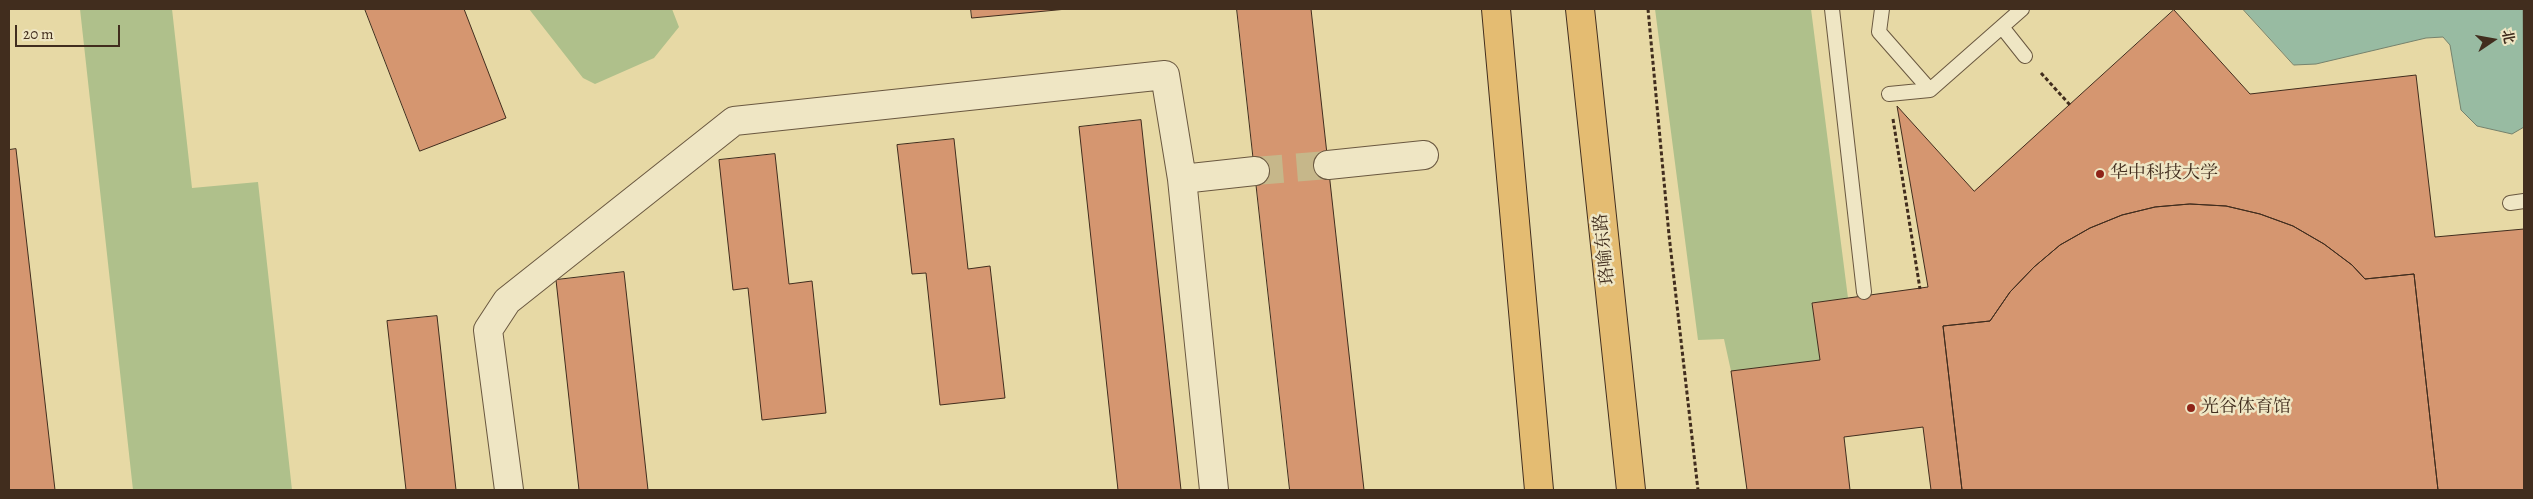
<!DOCTYPE html>
<html>
<head>
<meta charset="utf-8">
<style>
  body { margin:0 }
  #map { position:relative; width:2533px; height:499px; overflow:hidden; background:#e7d9a5; font-family:Alegreya,"Noto Serif SC",serif }
  canvas { display:block }
  .frame { position:absolute; inset:0; border:10px solid #412d1e; pointer-events:none }
  .north { position:absolute; left:2468px; top:15px; width:50px; height:50px; -webkit-text-stroke:4px #efe6c4; paint-order:stroke; rotate:78deg; font-size:14px; font-weight:700; line-height:20px; text-align:center; color:#412d1e }
  .north::after { content:''; display:block; margin:auto; width:18px; height:22px; background:#412d1e; clip-path:polygon(50% 0,100% 100%,50% 72%,0 100%) }
  .scale { position:absolute; left:15px; top:25px; width:105px; height:22px; box-sizing:border-box; border:2px solid #412d1e; border-top:0; padding-left:6px; font-size:15px; line-height:18px; white-space:nowrap; color:#412d1e; -webkit-text-stroke:4px #efe6c4; paint-order:stroke }
</style>
</head>
<body>
<div id="map">
<canvas width="2533" height="499"></canvas>
<div class="frame"></div>
<div class="north">北</div>
<div class="scale">20 m</div>
</div>
<script>
const g = document.querySelector('canvas').getContext('2d');
g.lineJoin = 'round';
function fill(path, color) {
  g.fillStyle = color;
  g.fill(path, 'evenodd');
}
function strokePath(path, color, width, dash) {
  g.strokeStyle = color;
  g.lineWidth = width;
  g.lineCap = dash ? 'butt' : 'round';
  g.setLineDash(dash || []);
  g.stroke(path);
}
function write(font, color, halo, rows, align = 'center') {
  g.font = font + ' Alegreya,"Noto Serif SC",serif';
  g.lineWidth = 5;
  g.setLineDash([]);
  g.textBaseline = 'middle';
  g.strokeStyle = halo;
  g.fillStyle = color;
  for (const [text, x, y, turn = 0] of rows) {
    g.save();
    g.translate(x, y);
    g.rotate((+turn || 0) * Math.PI / 180);
    g.textAlign = isNaN(turn) ? turn : align;
    if (halo) g.strokeText(text, 0, 0);
    g.fillText(text, 0, 0);
    g.restore();
  }
}
const green = new Path2D(`
  M80,9H172L192,188L258,182L292,490H133Z
  M529,9H672L679,27L654,58L595,84L583,78Z
  M1655,9H1811L1848,298L1812,303L1820,360L1731,371L1724,339L1698,340Z`);
const water = new Path2D(`
  M2243,9H2523L2524,127L2512,134L2477,126L2461,110L2450,45L2443,37L2426,38L2316,64L2294,65Z`);
const building = new Path2D(`
  M365,9H464L506,118L420,151Z
  M971,9H1067L972,18Z
  M1237,9H1311L1364,490H1290Z
  M2174,10L2250,94L2416,75L2435,237L2524,229V490H2438L2414,274L2365,279L2352,265L2324,244L2293,226L2260,214L2226,206L2190,204L2155,207L2122,215L2090,228L2060,245L2034,267L2010,292L1990,321L1943,326L1962,490H1931L1923,427L1844,437L1850,490H1747L1731,371L1820,360L1812,303L1928,287L1897,106L1974,191Z
  M1141,120L1181,490H1118L1079,127Z
  M954,139L968,269L990,266L1005,398L940,405L926,273L912,274L897,145Z
  M16,149L55,490H9V150Z
  M775,154L789,284L812,281L826,413L762,420L748,288L733,290L719,160Z
  M2190,204L2226,206L2260,214L2293,226L2324,244L2352,265L2365,279L2414,274L2438,490H1962L1943,326L1990,321L2010,292L2034,267L2060,245L2090,228L2122,215L2155,207Z
  M624,272L648,490H579L556,280Z
  M437,316L456,490H406L387,321Z`);
const streetTunnel = new Path2D(`
  M1255,171L1328,165`);
const path = new Path2D(`
  M1648,9L1669,235L1698,490
  M2041,73L2070,105
  M1893,119L1920,289`);
const lane = new Path2D(`
  M1832,9L1864,292
  M1882,9L1879,32L1930,90L2022,9
  M2002,27L2025,56
  M1889,94L1930,90
  M2510,203L2524,201`);
const street = new Path2D(`
  M1328,165L1424,155
  M509,490L488,330L507,301L734,121L1165,75L1182,179
  M1214,490L1182,179L1255,171`);
const highway = new Path2D(`
  M1496,9L1539,490
  M1580,9L1631,490`);
const markers = [
  [2100,174,5,"#8f2418"],
  [2191,408,5,"#8f2418"]
];
const poiNames = [
  ["华中科技大学",2110,174],
  ["光谷体育馆",2201,408]
];
const streetNames = [
  ["珞喻东路",1605,249,-96]
];
fill(green, '#afc08b');
fill(water, '#98bba2');
strokePath(water, '#75826d', 1);
fill(building, '#d59670');
strokePath(building, '#412d1e', 1);
strokePath(streetTunnel, '#c6b78a', 28, [28, 14]);
strokePath(lane, '#6a5840', 16);
strokePath(street, '#6a5840', 30);
strokePath(highway, '#412d1e', 30);
strokePath(path, '#412d1e', 3, [4, 2.5]);
strokePath(lane, '#efe6c4', 14);
strokePath(street, '#efe6c4', 28);
strokePath(highway, '#e4bc72', 28);
for (const [x, y, r, color] of markers) {
  const dot = new Path2D();
  dot.arc(x, y, r, 0, 2 * Math.PI);
  g.fillStyle = color;
  g.fill(dot);
  strokePath(dot, '#efe6c4', 2);
}
write('18px', '#412d1e', '#efe6c4', poiNames, 'left');
write('18px', '#412d1e', '#efe6c4', streetNames);
</script>
</body>
</html>
